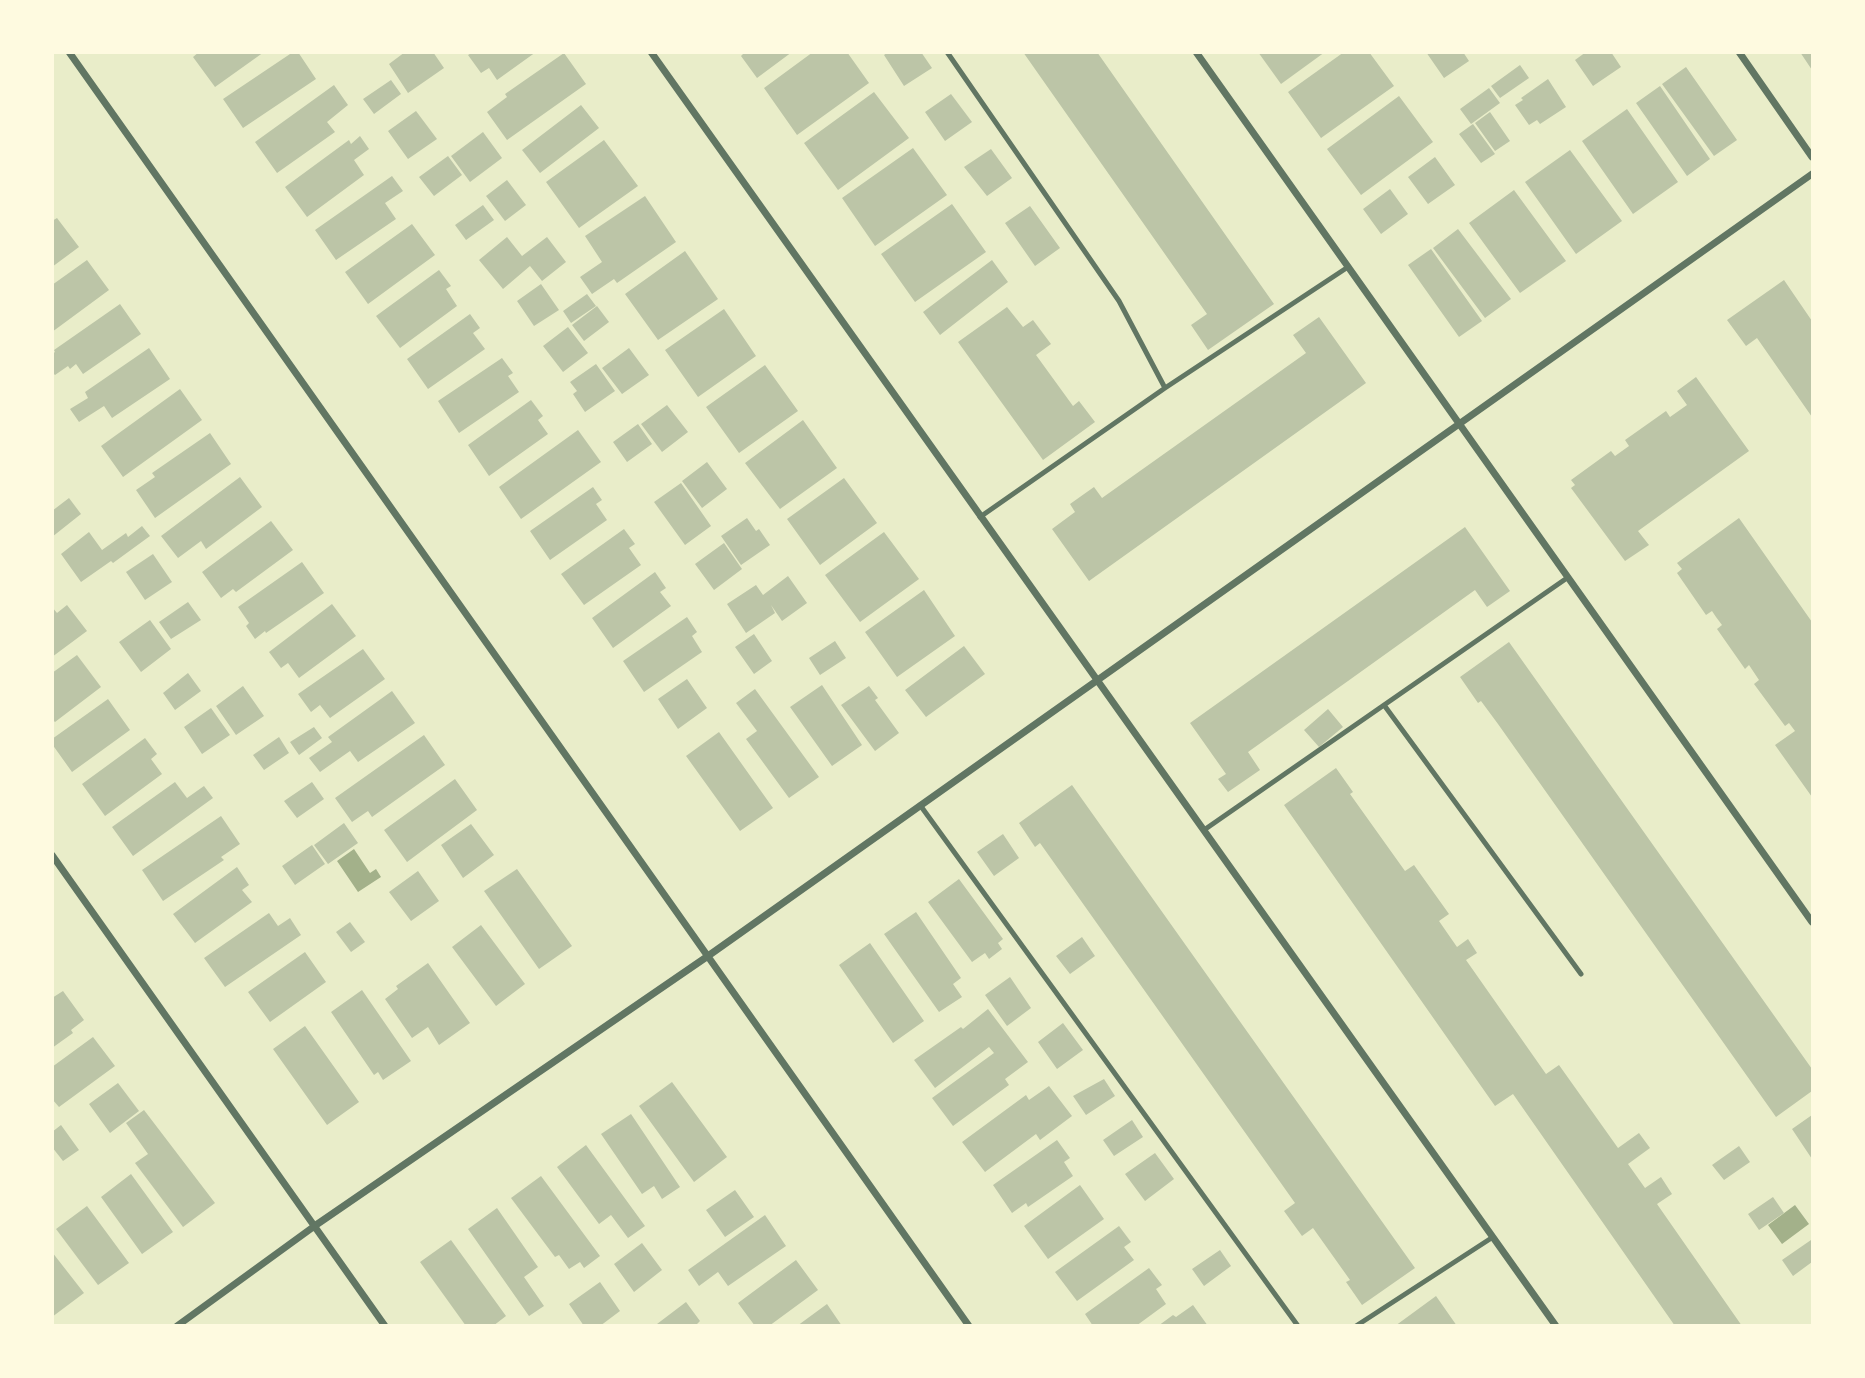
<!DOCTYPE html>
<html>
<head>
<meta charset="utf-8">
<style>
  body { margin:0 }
  #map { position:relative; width:1865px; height:1378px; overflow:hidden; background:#e9edc9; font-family:"Playfair Display",serif }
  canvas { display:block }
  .frame { position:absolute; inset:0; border:54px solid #fefae0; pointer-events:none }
</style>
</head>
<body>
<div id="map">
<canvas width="1865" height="1378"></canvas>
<div class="frame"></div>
</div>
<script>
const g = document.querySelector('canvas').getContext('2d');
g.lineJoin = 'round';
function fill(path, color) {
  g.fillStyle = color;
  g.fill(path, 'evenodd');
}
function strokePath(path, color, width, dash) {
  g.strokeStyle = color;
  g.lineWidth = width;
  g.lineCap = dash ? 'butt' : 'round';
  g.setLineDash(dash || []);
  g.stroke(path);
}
const water = new Path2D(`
  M354,849L370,873L376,869L381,877L358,892L337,861Z
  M1795,1205L1809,1224L1782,1244L1768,1225Z`);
const building = new Path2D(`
  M199,52H264L215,87L193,57Z
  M293,52H298L316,79L243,128L223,99Z
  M405,52H433L444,68L408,93L389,64Z
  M473,52H536L497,80L489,68L481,73L468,55Z
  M745,52H792L757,78L741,56Z
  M813,52H847L869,83L797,135L764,88Z
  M888,52H921L932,68L904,86L884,55Z
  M1023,52H1097L1274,304L1208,350L1191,325L1207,314Z
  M1258,52H1325L1281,84Z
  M1344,52H1369L1394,86L1321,138L1288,92Z
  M1426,52H1463L1469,61L1444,78Z
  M1586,52H1611L1621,67L1593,86L1575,60Z
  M1800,52H1812V70Z
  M564,53L586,84L507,140L487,112L507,97L505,94Z
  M1520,65L1529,78L1500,98L1491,86Z
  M1686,67L1737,140L1714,156L1662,84Z
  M1548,79L1566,107L1540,124L1537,120L1529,125L1515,105L1523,100L1521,98Z
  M391,80L401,94L374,114L363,99Z
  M334,85L348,105L327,122L335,132L277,173L255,142Z
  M1660,86L1710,159L1687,176L1636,103Z
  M1489,88L1500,103L1471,124L1460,109Z
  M874,92L909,138L838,190L804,143Z
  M951,94L972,122L945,141L925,112Z
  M1399,96L1433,142L1361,195L1327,149Z
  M581,105L599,128L540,173L522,150Z
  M1627,109L1678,182L1633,214L1582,141Z
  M416,111L437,139L408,159L388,131Z
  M1490,112L1510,141L1495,151L1475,123Z
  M1473,124L1495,154L1481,163L1459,134Z
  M483,132L502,158L470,182L451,156Z
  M360,136L369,149L354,160L364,175L307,217L285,187L349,140L351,144Z
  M604,140L638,186L579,228L546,182Z
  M913,148L947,195L875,246L842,198Z
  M991,149L1012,178L987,196L964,167Z
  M1570,150L1622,221L1576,254L1525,182Z
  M448,156L462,175L434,196L419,177Z
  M1435,157L1455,185L1428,204L1408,177Z
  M392,176L403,191L385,203L396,219L336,260L315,230Z
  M507,180L526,205L505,221L486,196Z
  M1390,189L1408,214L1381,234L1363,209Z
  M1514,190L1566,261L1520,293L1469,223Z
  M645,196L676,242L617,283L614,279L592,294L580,277L602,262L585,236Z
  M952,204L986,252L915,302L881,254Z
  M483,205L494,220L466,240L455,225Z
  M1030,206L1060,248L1035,266L1005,223Z
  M57,218L79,247L52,267V221Z
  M412,224L435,255L368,304L345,272Z
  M1458,229L1511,299L1485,318L1433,248Z
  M507,237L522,256L547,237L566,262L542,281L530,266L503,289L479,260Z
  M1431,249L1482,321L1459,337L1408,265Z
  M685,251L718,299L658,340L625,294Z
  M87,260L109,290L52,332V285Z
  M992,260L1008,282L940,335L923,312Z
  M439,270L451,286L446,289L457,306L400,348L376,316Z
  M1784,280L1812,321V417L1757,338L1746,346L1727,320Z
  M541,284L559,310L534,326L517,301Z
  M587,294L596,306L571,323L563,311Z
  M120,304L141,334L83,374L76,364L70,369L68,366L55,375L52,372V354L55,352L54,350Z
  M597,306L609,322L584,341L572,325Z
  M1007,307L1023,327L1033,320L1051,344L1036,355L1073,406L1079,401L1095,422L1043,460L958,342Z
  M724,309L756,356L698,397L665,350Z
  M470,314L480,328L473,333L485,349L428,389L407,359Z
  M1319,317L1366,383L1089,581L1052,529L1075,512L1070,504L1094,487L1102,498L1306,353L1293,335Z
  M568,327L588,353L563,372L543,346Z
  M149,348L170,379L112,418L104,406L79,422L70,409L88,398L85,392Z
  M629,348L649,375L622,394L602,368Z
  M502,358L513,373L508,376L519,392L459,433L438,401Z
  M596,364L615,391L585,412L573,394L577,391L570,382Z
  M765,365L798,411L739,453L706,407Z
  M1696,377L1749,451L1638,531L1649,545L1625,561L1571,488L1575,485L1571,480L1611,451L1615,456L1629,446L1625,440L1666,411L1670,417L1687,405L1677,391Z
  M180,389L202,420L123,477L101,446Z
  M531,400L543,416L538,420L548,434L489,476L468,445Z
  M667,405L688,432L662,452L641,424Z
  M803,420L837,468L780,509L745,463Z
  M638,424L652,444L627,462L613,442Z
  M578,430L601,462L521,519L499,487Z
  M210,433L231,464L155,518L136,490L155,477L152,473Z
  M707,462L727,489L702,508L682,481Z
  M240,477L262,507L206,549L201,541L178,558L161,536Z
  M844,478L877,523L820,565L787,519Z
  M681,483L711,526L685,545L654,502Z
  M593,487L602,500L596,504L607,520L550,560L530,531Z
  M69,498L81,514L52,537V511Z
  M747,518L756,531L759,529L770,545L741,565L721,536Z
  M1739,518L1812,622V797L1775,745L1795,731L1789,723L1785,726L1754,684L1759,680L1749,665L1745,669L1717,629L1722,625L1716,617L1712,611L1706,615L1677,573L1682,569L1677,563Z
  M271,521L293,550L236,592L233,589L221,598L202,572Z
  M142,526L150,536L113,563L111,561L81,582L61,554L89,532L102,550L126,533L128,537Z
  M1465,527L1510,591L1487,607L1475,590L1348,681L1248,752L1260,770L1228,792L1218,779L1226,774L1190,723Z
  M624,529L635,544L629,548L641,565L584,605L561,574Z
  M884,532L919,579L860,622L825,575Z
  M724,543L742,569L714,590L695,564Z
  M153,554L172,582L145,600L126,572Z
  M302,562L324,593L266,633L265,631L255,639L246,626L249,623L238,607Z
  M655,572L666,588L660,592L671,606L613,648L592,618Z
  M788,576L807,603L782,621L771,605L775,613L746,633L727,604L756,585L763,595Z
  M924,590L955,636L897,677L865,632Z
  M188,602L201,620L171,639L159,622Z
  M332,604L356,636L299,678L288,663L281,668L269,652Z
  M67,605L87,631L52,657V607L57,613Z
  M687,617L697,632L692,636L702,652L644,692L623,661Z
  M150,620L171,649L141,672L119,642Z
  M754,634L772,661L754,674L735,647Z
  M835,641L846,658L820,675L809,658Z
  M1509,642L1812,1069V1091L1776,1117L1498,724L1481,701L1478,703L1460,677Z
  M964,646L985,674L926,717L905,690Z
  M363,649L385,679L330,718L320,705L311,712L298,694Z
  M77,655L101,687L55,722L52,719V673Z
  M188,673L201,691L175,710L163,693Z
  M687,679L707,708L678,729L658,699Z
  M822,685L862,745L832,766L790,707Z
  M243,686L264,716L236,735L216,706Z
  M869,686L878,698L875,700L899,733L875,751L841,705Z
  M755,689L819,777L789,798L746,739L757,731L736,703Z
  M392,691L415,723L358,762L350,751L320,772L309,758L332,742L328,737Z
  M108,699L130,730L72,772L52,744V739Z
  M211,708L230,735L202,754L184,727Z
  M1328,709L1343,727L1319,747L1304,730Z
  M314,727L322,738L299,755L290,742Z
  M719,732L773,808L740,831L686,756Z
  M424,735L445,765L372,817L368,811L352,822L335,798Z
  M279,737L289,753L264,770L253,755Z
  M145,738L157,754L151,759L162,774L105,816L82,784Z
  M1336,768L1353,792L1350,794L1405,871L1414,865L1449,914L1439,921L1457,947L1468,939L1477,953L1466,960L1546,1074L1559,1065L1618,1148L1639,1133L1650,1148L1628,1164L1645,1188L1661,1177L1672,1194L1657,1204L1742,1326H1675L1513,1094L1495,1106L1284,805Z
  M455,779L477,810L407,862L384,830Z
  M175,782L187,798L204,786L213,798L133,856L112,827Z
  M312,782L324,799L297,818L284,801Z
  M1072,785L1415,1268L1362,1305L1346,1282L1350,1280L1313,1228L1302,1236L1284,1211L1295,1203L1040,843L1035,847L1019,823Z
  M221,816L240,844L221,857L224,860L163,901L142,870Z
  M344,823L358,843L328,864L314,845Z
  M471,824L494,855L463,878L441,845Z
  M1003,834L1019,858L994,876L977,852Z
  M312,845L325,864L295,885L282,866Z
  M237,867L249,885L242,890L252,902L195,943L173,914Z
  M517,869L572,946L539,969L484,891Z
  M418,871L439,901L411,921L389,892Z
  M959,879L1003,939L998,943L1002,949L989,959L985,953L972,962L928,902Z
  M916,912L961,978L953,984L962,997L939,1012L884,934Z
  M269,913L278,926L290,918L301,935L225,987L204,958Z
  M350,922L365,942L351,952L336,932Z
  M481,925L525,984L496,1006L452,947Z
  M1082,937L1095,956L1070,974L1056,956Z
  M870,943L924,1021L893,1043L839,965Z
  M305,952L326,982L270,1022L248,992Z
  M428,963L470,1023L439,1045L428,1027L412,1038L385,999L398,989L396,986Z
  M1010,977L1031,1008L1007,1026L985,995Z
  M362,990L411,1061L383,1080L378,1072L374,1075L331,1012Z
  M63,991L84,1020L71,1030L73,1033L52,1048V998Z
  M988,1009L1028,1062L1005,1079L1009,1085L953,1126L932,1098L994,1053L989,1047L935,1088L914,1060L961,1027L963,1029Z
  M1063,1023L1083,1050L1057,1069L1038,1042Z
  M305,1026L359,1102L327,1125L273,1049Z
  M93,1037L115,1066L59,1107L52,1099V1067Z
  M1104,1079L1115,1096L1086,1115L1073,1096Z
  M672,1082L727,1157L694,1182L639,1106Z
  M118,1083L139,1111L110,1133L89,1104Z
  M1049,1086L1072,1116L1040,1140L1036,1134L985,1172L962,1142L1026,1095L1029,1100Z
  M144,1110L215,1203L183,1227L135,1163L148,1154L126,1123Z
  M631,1114L680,1187L662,1199L654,1186L642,1194L601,1134Z
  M1812,1115V1159L1792,1129Z
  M1132,1120L1143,1137L1114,1156L1103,1140Z
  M61,1125L79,1150L63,1161L52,1147V1132Z
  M1057,1140L1070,1158L1064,1162L1073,1176L1028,1207L1026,1203L1012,1213L993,1185Z
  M586,1145L645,1226L628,1238L611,1215L599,1224L557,1167Z
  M1739,1146L1750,1162L1724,1180L1712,1165Z
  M1155,1153L1174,1179L1145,1201L1125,1174Z
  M131,1174L173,1232L142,1254L101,1197Z
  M541,1176L600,1256L584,1268L580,1262L569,1269L559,1255L555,1257L511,1198Z
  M1080,1185L1104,1219L1048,1259L1024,1226Z
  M735,1190L754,1217L725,1237L706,1210Z
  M1773,1197L1784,1213L1759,1230L1748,1214Z
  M87,1206L129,1263L98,1285L56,1229Z
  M497,1208L538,1267L524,1277L544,1306L529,1316L468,1229Z
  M765,1215L786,1246L728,1286L718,1272L699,1286L688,1270Z
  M1119,1226L1131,1242L1124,1247L1134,1260L1077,1301L1055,1272Z
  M451,1240L506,1316L493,1326H466L420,1262Z
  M1811,1240L1812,1262L1793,1276L1782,1260Z
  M642,1243L662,1270L634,1292L614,1264Z
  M1220,1250L1231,1266L1204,1286L1192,1269Z
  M52,1252L84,1293L52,1317Z
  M796,1260L818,1290L769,1326H755L738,1303Z
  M1149,1268L1162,1285L1156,1289L1166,1304L1136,1326H1093L1085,1314Z
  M600,1282L620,1311L600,1326H584L569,1304Z
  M1436,1296L1457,1326H1395Z
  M686,1302L700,1321L695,1326H659L657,1324Z
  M827,1304L842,1326H797Z
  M1193,1305L1208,1326H1158L1173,1315L1176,1317Z`);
const service = new Path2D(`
  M947,52L1119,301L1165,388
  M980,517L1165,388L1348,267
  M1384,705L1581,974
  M920,805L1298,1326
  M1204,830L1567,578
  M1356,1326L1493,1237`);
const minor = new Path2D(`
  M69,52L969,1326
  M651,52L1556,1326
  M1196,52L1812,922
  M1739,52L1812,157
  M52,855L385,1326
  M177,1326L316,1225L708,956L1812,174`);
fill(water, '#a3b18a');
fill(building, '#bcc5a7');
strokePath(service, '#617663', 5);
strokePath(minor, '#617663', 7);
</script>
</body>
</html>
